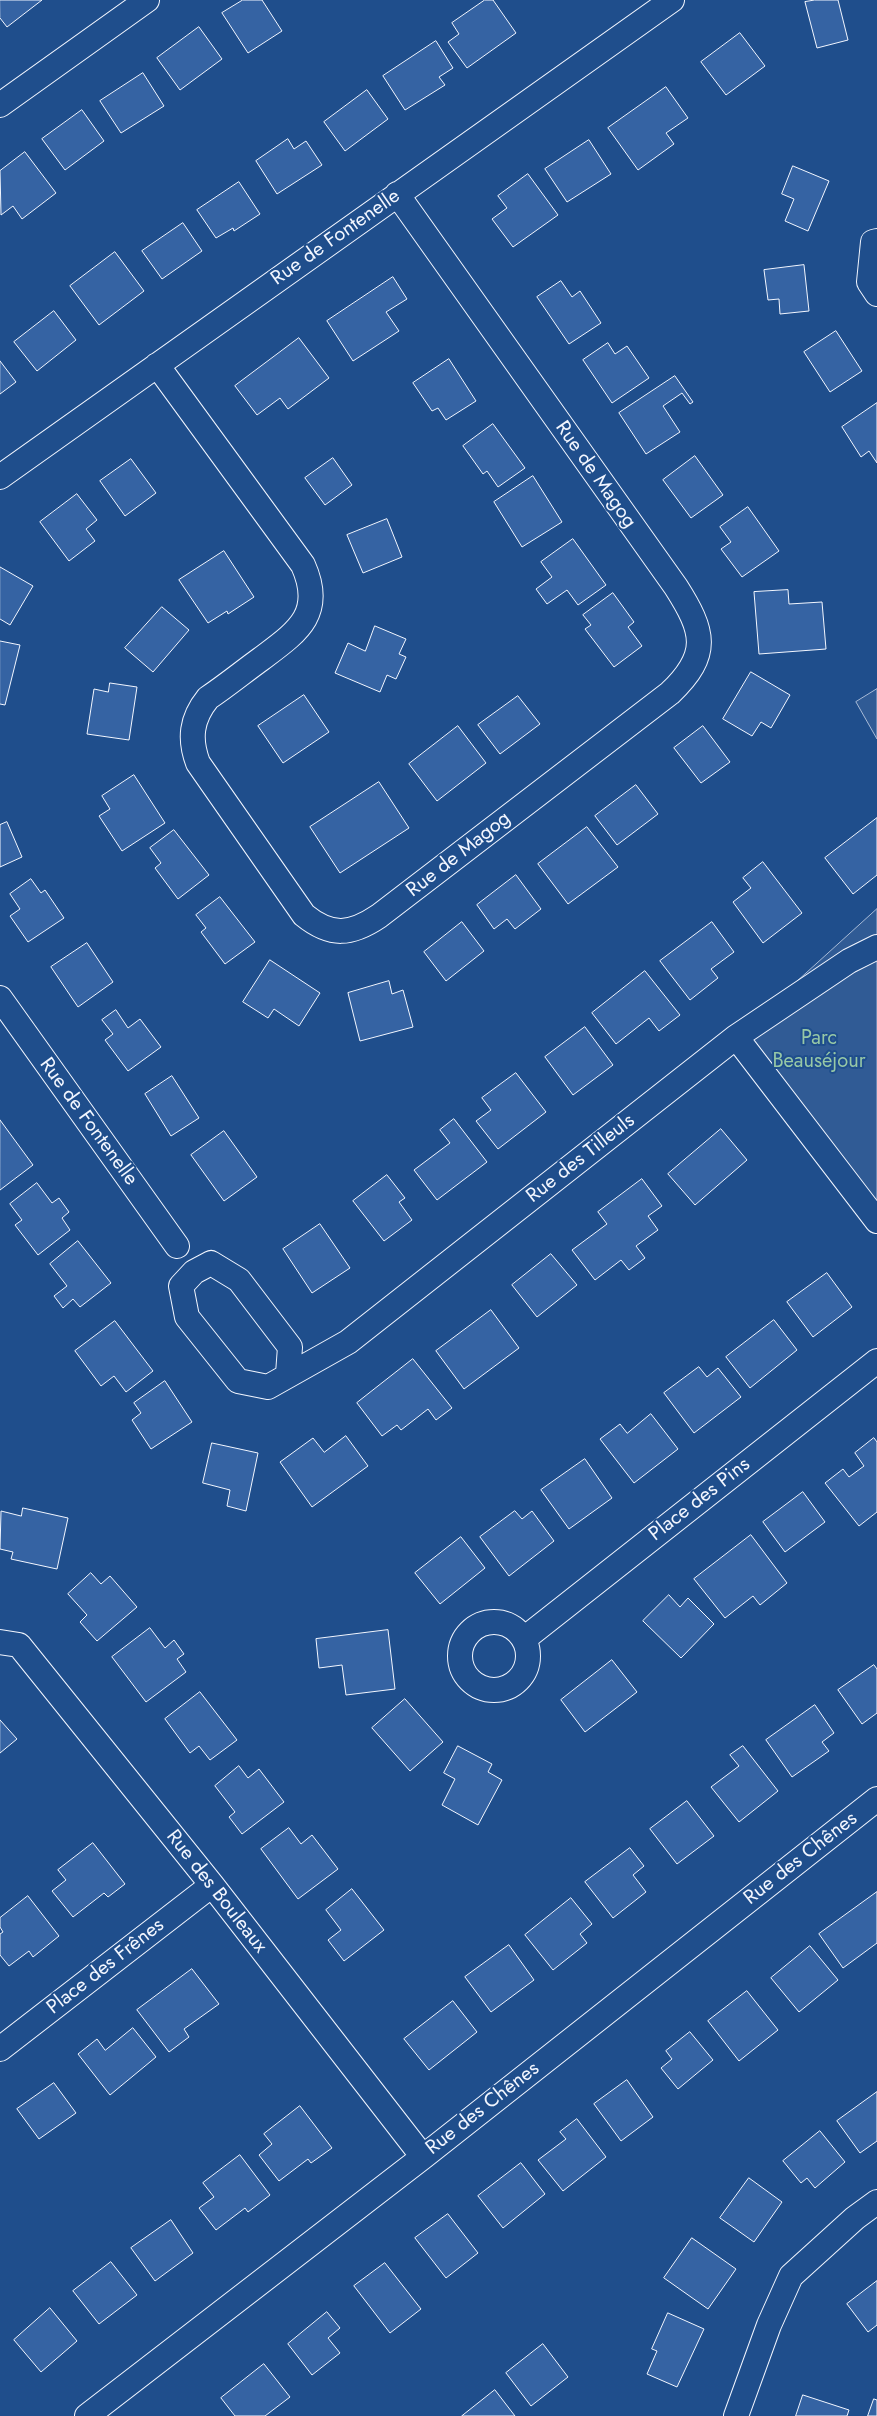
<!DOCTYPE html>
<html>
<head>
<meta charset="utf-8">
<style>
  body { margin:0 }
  canvas { display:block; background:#1f4e8c }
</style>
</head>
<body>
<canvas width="877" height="2416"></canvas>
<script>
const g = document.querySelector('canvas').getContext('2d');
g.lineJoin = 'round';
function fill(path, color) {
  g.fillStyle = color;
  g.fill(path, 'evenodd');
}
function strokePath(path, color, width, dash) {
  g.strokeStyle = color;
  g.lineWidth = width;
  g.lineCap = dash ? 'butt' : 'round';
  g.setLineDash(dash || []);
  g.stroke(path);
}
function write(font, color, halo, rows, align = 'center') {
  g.font = font + ' Jost,sans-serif';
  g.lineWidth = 4;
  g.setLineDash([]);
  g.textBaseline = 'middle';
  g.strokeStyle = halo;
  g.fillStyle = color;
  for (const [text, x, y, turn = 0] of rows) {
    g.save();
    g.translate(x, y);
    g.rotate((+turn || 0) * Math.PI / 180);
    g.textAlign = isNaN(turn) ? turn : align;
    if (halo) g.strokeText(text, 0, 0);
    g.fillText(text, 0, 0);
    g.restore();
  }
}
const built = new Path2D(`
  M877,689V739L856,702Z
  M877,909V1220L736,1037Z`);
const building = new Path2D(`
  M0,0H42L7,27L0,18Z
  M243,0H262L282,31L248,53L222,13Z
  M485,0H493L516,33L467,68L448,42L459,34L452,23Z
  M815,0H838L848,40L817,48L805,2Z
  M199,27L222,59L180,90L157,58Z
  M740,33L765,66L726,95L701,62Z
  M436,41L453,68L439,77L445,85L405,110L383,76Z
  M143,73L164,106L121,133L100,101Z
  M666,87L688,118L666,133L674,144L638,170L608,128Z
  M367,90L388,119L345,151L324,122Z
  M82,110L104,141L65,170L42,139Z
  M288,139L294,149L306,141L322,165L277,194L256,161Z
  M589,140L611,174L567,202L545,169Z
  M25,152L56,193L22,219L13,206L1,215L0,171Z
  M793,166L829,181L808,231L785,221L794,199L782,194Z
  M528,174L558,215L513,247L492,219L507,208L498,196Z
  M239,182L260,214L234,231L233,228L216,238L197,210Z
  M183,223L202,251L162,279L142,251Z
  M115,252L144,291L99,325L70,286Z
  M804,265L809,311L780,314L779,299L768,300L764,270Z
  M393,277L407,299L386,312L399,331L353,361L327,321Z
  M561,281L572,297L580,291L601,323L569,344L537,297Z
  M54,311L76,340L37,371L14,342Z
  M836,331L862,371L830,392L804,352Z
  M299,338L329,378L288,409L280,398L257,415L235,386Z
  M608,343L615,354L627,346L649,378L612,403L583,360Z
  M449,359L476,401L446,420L438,408L432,411L413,383Z
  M0,361L16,382L0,394Z
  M675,376L693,402L690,404L682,393L663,406L680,432L646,454L619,413Z
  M877,403V463L869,451L861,457L842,427Z
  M493,424L525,468L498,487L487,471L483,474L463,446Z
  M695,456L723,495L691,518L663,480Z
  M333,458L352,485L325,505L305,478Z
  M131,459L156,493L125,516L100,481Z
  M533,476L562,522L522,547L494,502Z
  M77,494L97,520L86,529L95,541L69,561L40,522Z
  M748,507L779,551L742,577L721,549L731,542L720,527Z
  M387,519L402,557L363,573L347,535Z
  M573,539L606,585L578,605L567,590L547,604L536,589L552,577L541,562Z
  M224,551L254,597L228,614L227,611L208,623L179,580Z
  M0,567L33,586L10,625L0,619Z
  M788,590L789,604L822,602L826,649L759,654L754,592Z
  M613,593L634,622L628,627L642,646L614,667L585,629L591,625L583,615Z
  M162,607L189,630L153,672L125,648Z
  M375,626L406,639L399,654L406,657L396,679L387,675L380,692L335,673L348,643L365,651Z
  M0,641L20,645L5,705L0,704Z
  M751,672L790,695L771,728L761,722L752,736L723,719Z
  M110,683L137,687L129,740L87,734L94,689L108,692Z
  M304,695L329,732L283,763L258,726Z
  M518,696L540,724L500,754L478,725Z
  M458,726L486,763L437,801L409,764Z
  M703,726L730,762L701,783L674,748Z
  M134,775L165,823L122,851L99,816L110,809L102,796Z
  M379,782L409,828L340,873L310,827Z
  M636,785L658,814L617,845L595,816Z
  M877,818V875L853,894L825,858Z
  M7,822L22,857L0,867V825Z
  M587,827L618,867L568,904L538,864Z
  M174,830L209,875L178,899L155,868L161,863L150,848Z
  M763,862L802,913L763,943L733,902L751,888L743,878Z
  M516,875L541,909L515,929L507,919L494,929L477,905Z
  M31,879L41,893L45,890L64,918L28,942L10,916L20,909L10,894Z
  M220,897L255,942L225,964L201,932L206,928L196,915Z
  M462,922L484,951L446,981L424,952Z
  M712,922L734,952L711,969L718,978L690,1000L660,961Z
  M87,943L113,982L78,1007L51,967Z
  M270,960L320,993L299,1026L274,1009L268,1018L243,1002Z
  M645,971L680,1015L659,1031L649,1018L616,1044L592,1013Z
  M389,981L392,994L403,990L413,1027L360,1041L348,993Z
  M116,1010L128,1028L140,1019L161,1047L128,1071L105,1040L113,1034L102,1020Z
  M585,1027L613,1065L573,1095L545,1057Z
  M516,1073L546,1112L498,1149L476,1121L491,1110L482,1098Z
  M172,1076L199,1118L171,1136L145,1094Z
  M454,1119L487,1162L437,1200L414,1170L450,1143L440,1130Z
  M0,1120L33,1165L0,1190Z
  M721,1129L747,1160L695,1205L668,1174Z
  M224,1131L257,1177L224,1201L191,1155Z
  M387,1175L405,1198L399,1202L412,1220L384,1241L353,1201Z
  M642,1179L662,1206L648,1216L658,1230L636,1246L645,1258L629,1270L621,1260L595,1280L572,1250L607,1224L598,1212Z
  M37,1183L52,1203L59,1198L69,1212L62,1218L70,1230L38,1255L15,1225L22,1220L10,1204Z
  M320,1224L350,1268L312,1293L283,1249Z
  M78,1241L111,1283L80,1307L73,1299L63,1308L54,1296L67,1286L50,1264Z
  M551,1254L577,1285L537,1317L512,1285Z
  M827,1273L852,1307L813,1337L787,1302Z
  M491,1310L519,1348L464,1389L436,1351Z
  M774,1320L797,1350L750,1388L726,1357Z
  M115,1321L153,1371L126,1392L114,1376L101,1386L75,1351Z
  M413,1359L452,1408L436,1420L428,1409L401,1430L397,1425L382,1436L357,1403Z
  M699,1367L707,1377L718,1368L741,1397L694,1433L664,1393Z
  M165,1381L192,1422L151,1449L132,1420L141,1413L134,1403Z
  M651,1414L678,1449L634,1483L600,1439L620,1424L627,1433Z
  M346,1436L368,1466L312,1507L280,1462L313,1438L324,1452Z
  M874,1438L877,1442V1512L859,1526L825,1483L843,1469L849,1477L864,1466L855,1453Z
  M212,1443L258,1453L246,1511L227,1506L230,1490L203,1483Z
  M585,1459L612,1498L569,1529L541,1490Z
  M803,1492L825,1522L785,1552L763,1522Z
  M23,1508L68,1518L57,1569L11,1559L13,1552L0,1549L1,1511L21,1516Z
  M515,1511L522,1519L532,1511L554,1541L509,1576L480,1537Z
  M751,1535L787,1583L760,1605L753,1596L725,1618L694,1579Z
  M461,1537L485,1568L440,1604L415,1573Z
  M91,1573L101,1584L110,1576L137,1607L97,1641L80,1622L87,1615L68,1594Z
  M669,1595L680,1607L688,1598L714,1624L681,1658L643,1621Z
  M150,1628L165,1648L174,1640L184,1654L177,1659L186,1672L146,1702L112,1657Z
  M388,1630L395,1689L346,1695L342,1665L319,1668L316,1639Z
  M612,1660L637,1692L585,1732L561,1700Z
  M874,1665L877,1669V1713L862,1724L838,1690Z
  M200,1692L237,1740L210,1760L199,1746L190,1753L165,1719Z
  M405,1699L443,1742L410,1771L372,1728Z
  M815,1705L834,1733L822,1742L829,1751L792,1777L766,1740Z
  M0,1720L17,1739L0,1753Z
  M458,1746L492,1764L488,1772L502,1780L478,1825L442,1805L455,1779L444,1773Z
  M743,1746L778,1791L739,1822L711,1787L739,1766L730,1755Z
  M239,1766L248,1778L259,1769L284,1802L242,1834L229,1817L235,1812L215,1786Z
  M687,1801L714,1836L677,1864L650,1829Z
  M289,1828L301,1844L312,1835L338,1869L298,1899L261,1849Z
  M93,1843L125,1884L108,1897L104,1893L73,1917L52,1891L66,1880L58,1870Z
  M630,1848L644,1866L633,1875L646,1892L613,1918L585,1882Z
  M352,1889L384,1930L344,1961L328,1940L341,1930L326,1910Z
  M877,1892V1943L843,1968L819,1934Z
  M28,1896L59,1936L33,1957L29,1951L9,1966L0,1955V1934L3,1932L0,1927V1918Z
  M571,1898L592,1924L580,1934L587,1943L553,1970L525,1935Z
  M509,1945L534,1980L491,2012L465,1977Z
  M810,1946L838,1980L799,2012L771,1978Z
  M192,1969L219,2004L184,2029L189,2037L169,2052L137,2010Z
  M747,1991L778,2030L739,2061L708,2021Z
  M453,2001L477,2032L429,2070L404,2039Z
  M133,2028L156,2057L110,2095L78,2054L97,2039L105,2050Z
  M690,2032L713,2060L678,2089L661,2068L672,2059L666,2051Z
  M627,2080L653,2117L621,2141L594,2104Z
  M54,2083L76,2113L39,2139L17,2109Z
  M877,2092V2141L860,2153L837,2121Z
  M300,2106L332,2148L311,2163L308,2159L279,2181L259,2155L272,2144L264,2134Z
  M577,2119L606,2157L563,2191L538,2160L566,2139L560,2132Z
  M820,2131L845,2162L815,2188L807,2178L801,2183L783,2161Z
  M240,2155L270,2195L248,2212L245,2208L216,2230L199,2208L214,2197L203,2183Z
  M521,2163L545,2194L503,2228L478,2196Z
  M749,2178L782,2202L754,2242L720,2218Z
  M448,2214L478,2253L446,2278L415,2238Z
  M171,2220L193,2253L155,2281L131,2248Z
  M692,2238L736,2269L708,2309L664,2278Z
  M111,2262L137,2295L99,2324L73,2291Z
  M385,2263L421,2309L390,2333L354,2286Z
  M877,2281V2325L868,2332L847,2304Z
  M50,2308L77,2341L41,2372L14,2340Z
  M327,2312L340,2328L328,2338L340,2353L312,2375L288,2344Z
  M668,2313L704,2329L677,2387L647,2374L657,2351L652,2349Z
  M543,2344L568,2377L531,2406L506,2373Z
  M264,2364L290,2397L265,2416H235L221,2398Z
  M495,2390L515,2416H462Z
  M803,2395L849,2410L847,2416H796Z
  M874,2399L877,2400V2416H868Z`);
const street = new Path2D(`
  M0,105L147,0
  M877,241L873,242L869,282L877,294
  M157,365L303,565C325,614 297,632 261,659C243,672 226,686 208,698C191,719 189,739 198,763L304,915C331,937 351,935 379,916L670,693C711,654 704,631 676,587L397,194
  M0,477L672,0
  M0,998L177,1246
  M736,1037L877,1221
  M288,1374L290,1347L239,1280L211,1263L194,1272L181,1286L187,1317L238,1381L268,1387L348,1342L736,1037L849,961L877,947
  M460 1656a34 34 0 1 1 68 0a34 34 0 1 1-68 0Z
  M524,1639L877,1361
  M0,1642L19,1645L212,1885L423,2157
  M0,2049L212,1885
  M87,2416L423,2157L877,1799
  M736,2416L769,2325L791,2276L855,2218L877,2202`);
const streetNames = [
  ["Rue de Fontenelle",336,238,-35],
  ["Rue de Magog",595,475,55],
  ["Rue de Magog",459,855,-38],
  ["Rue de Fontenelle",88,1122,54],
  ["Rue des Tilleuls",581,1159,-38],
  ["Place des Pins",700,1500,-38],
  ["Rue des Chênes",801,1859,-38],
  ["Rue des Bouleaux",216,1892,52],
  ["Place des Frênes",106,1967,-38],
  ["Rue des Chênes",483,2109,-38]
];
const parkNames = [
  ["Parc",819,1039],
  ["Beauséjour",819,1062]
];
fill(built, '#305b95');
strokePath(built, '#a8bbd7', 1);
fill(building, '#3563a3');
strokePath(building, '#f2f6ff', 1);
strokePath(street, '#f2f6ff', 26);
strokePath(street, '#1f4e8c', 24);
write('20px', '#f2f6ff', '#1f4e8c', streetNames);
write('20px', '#97c8a6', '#1f4e8c', parkNames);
</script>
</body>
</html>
